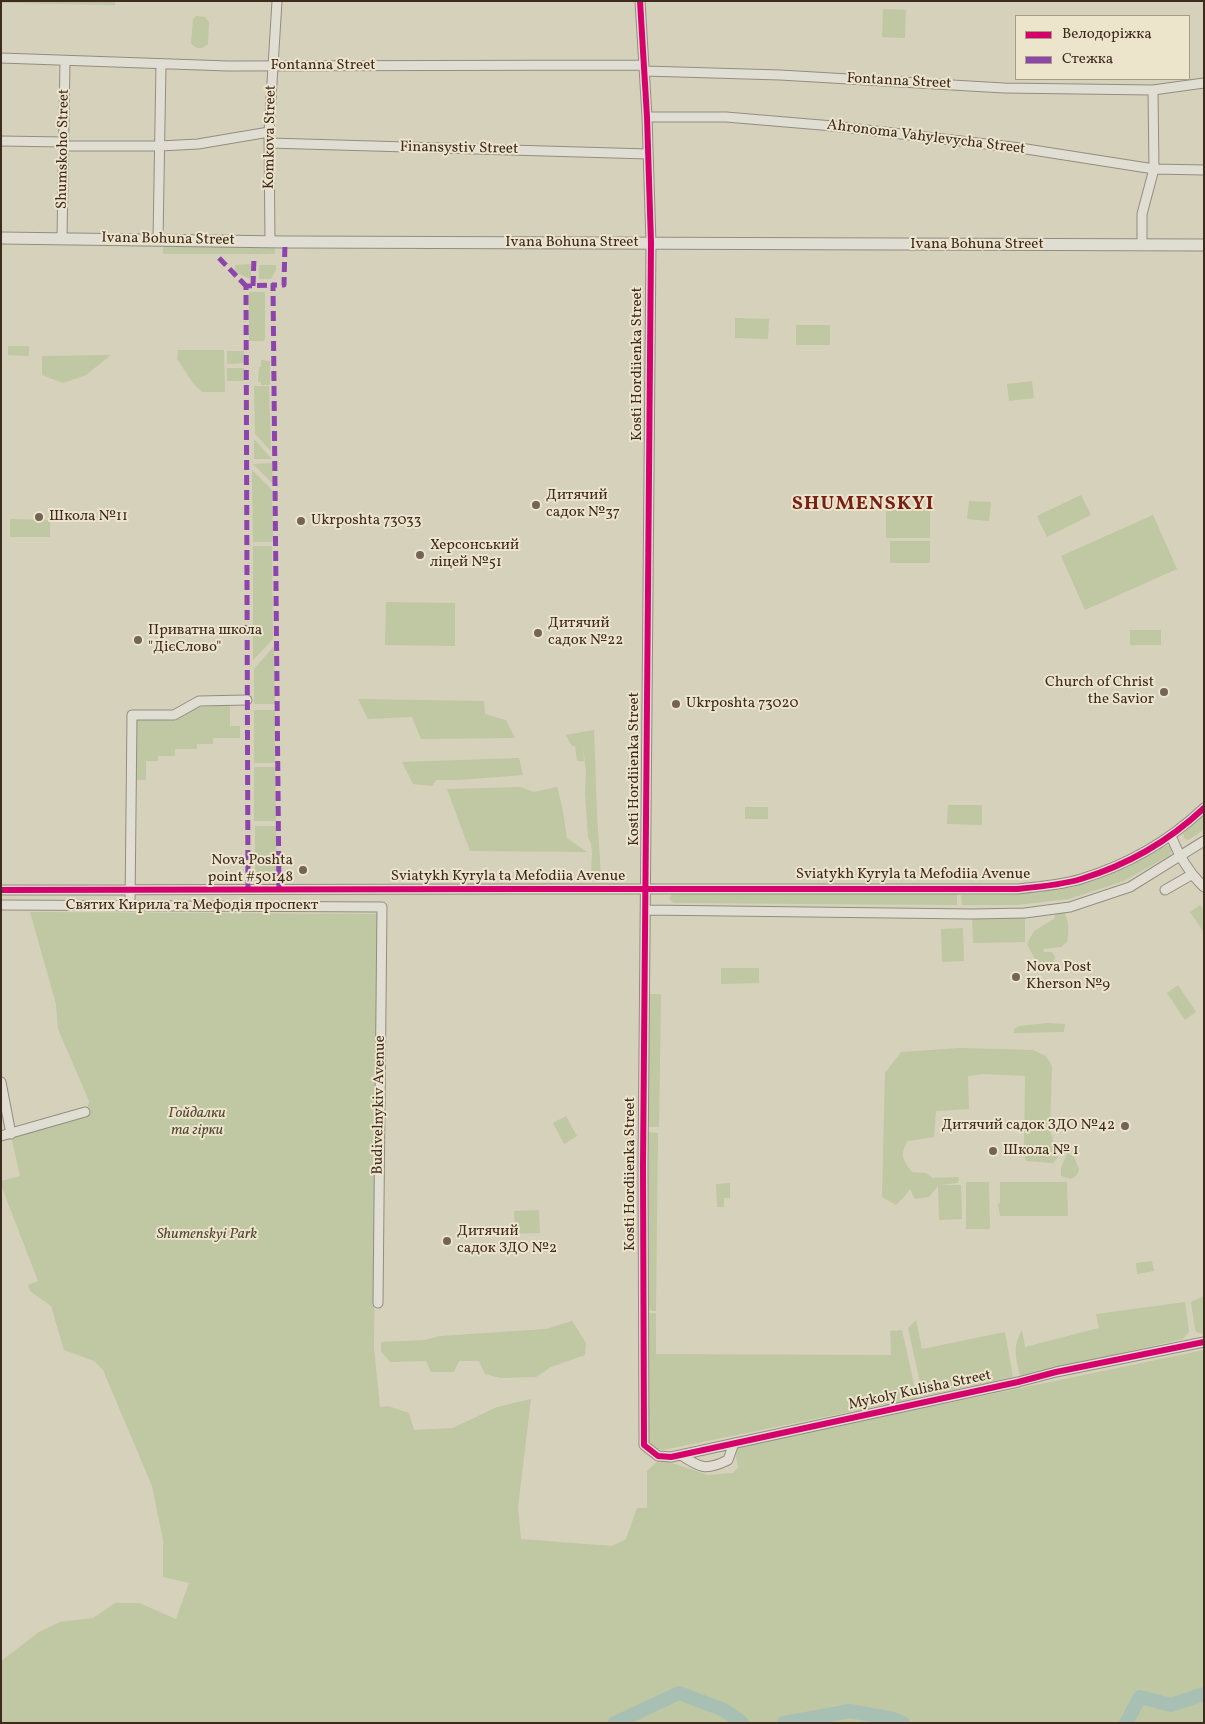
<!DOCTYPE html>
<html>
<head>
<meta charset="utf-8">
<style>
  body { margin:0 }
  #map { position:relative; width:1205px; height:1724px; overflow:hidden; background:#d6d1bb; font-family:Vollkorn,serif }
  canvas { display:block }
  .frame { position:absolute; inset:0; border:2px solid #3f2a1f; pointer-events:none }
  .legend { position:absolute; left:1015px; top:15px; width:175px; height:65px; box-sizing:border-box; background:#ece5cc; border:1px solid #a79a87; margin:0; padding:6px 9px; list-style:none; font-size:15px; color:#3f2a1f }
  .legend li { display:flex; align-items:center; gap:10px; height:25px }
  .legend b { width:25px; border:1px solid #a79a87 }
</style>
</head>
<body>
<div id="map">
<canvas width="1205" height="1724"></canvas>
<div class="frame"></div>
<ul class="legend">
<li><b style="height:6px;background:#d6006c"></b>Велодоріжка</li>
<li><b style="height:6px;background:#8e44ad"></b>Стежка</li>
</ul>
</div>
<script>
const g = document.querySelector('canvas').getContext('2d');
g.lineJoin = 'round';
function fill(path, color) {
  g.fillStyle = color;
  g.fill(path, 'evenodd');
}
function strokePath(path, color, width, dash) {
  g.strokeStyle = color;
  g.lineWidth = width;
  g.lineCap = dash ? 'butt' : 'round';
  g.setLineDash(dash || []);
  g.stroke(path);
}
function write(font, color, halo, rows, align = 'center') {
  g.font = font + ' Vollkorn,serif';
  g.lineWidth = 4;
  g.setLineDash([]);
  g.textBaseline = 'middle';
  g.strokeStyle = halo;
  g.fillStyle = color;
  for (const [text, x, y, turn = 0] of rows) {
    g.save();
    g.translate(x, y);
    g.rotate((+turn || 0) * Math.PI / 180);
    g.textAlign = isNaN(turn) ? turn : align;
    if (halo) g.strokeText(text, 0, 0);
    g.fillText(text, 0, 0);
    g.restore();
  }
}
const green = new Path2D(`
  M1,1H115V5L1,3Z
  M883,9L906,10L905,38L882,37Z
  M196,16L205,17L209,22L208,44L202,48H197L191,44L193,19Z
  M163,246H275V254H163Z
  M251,264V279L235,272V265Z
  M259,265H276V270L271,279H259Z
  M249,292H265V339L263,341H249Z
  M735,318L769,319L768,339L735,338Z
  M796,325H830V345H796Z
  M8,346H29V356L8,355Z
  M178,350H224L225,392H202L193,383L177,359Z
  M227,351H244V363L227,364Z
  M111,355L86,375L63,383L42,375V356Z
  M261,360L270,361V385H261V382H258L259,367H261Z
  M227,368H244V381H227Z
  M1032,381L1034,398L1009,401L1007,384Z
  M254,386H269L271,451L255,434Z
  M254,439L272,459H254Z
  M272,463L273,484L253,464Z
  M252,470L272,490L273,542H253Z
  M1081,495L1091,515L1047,537L1037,516Z
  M969,501L991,502L989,521L967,519Z
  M886,510H930V538H886Z
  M1153,515L1177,569L1085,610L1061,556Z
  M10,519L50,520V537H10Z
  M890,541H930V563H890Z
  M253,546H272L273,639L253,660Z
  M386,602L455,603V646L385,645Z
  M1130,630H1161V645H1130Z
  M274,646L275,704H254V669Z
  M358,699L484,701L485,714L506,720L515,738L421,739L412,717L368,719Z
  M230,705V726H240V738H213V744H197V749H175V756H158V761H146V780H135L136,719H177L199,707Z
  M254,710H275V763H254Z
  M594,730L597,815L601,876L591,874L592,854L591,844L588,837L585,793L586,772L583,745L584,761H577L575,746H572L566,735Z
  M519,758L523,775L459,780H436L432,786L413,784L402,762Z
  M254,767H275L276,821H254Z
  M520,787L534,792L557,787L562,806L567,838L587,852L470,851L447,789Z
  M948,805H982V825L947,824Z
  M745,807H768V819H745Z
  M1204,815V830L1188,840L1184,838L1183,833Z
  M255,826H276L277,880L255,881Z
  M1167,845L1172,847V851L1170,855L1124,881L1069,899L1017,905H962L961,895C1003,895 1047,896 1087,883C1115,874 1141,859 1167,845Z
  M673,893L957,894V905L674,903L672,902L669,898Z
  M1200,905L1204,910L1203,931L1190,912Z
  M30,912L378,914L374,1348L380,1407L388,1406L409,1413L414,1430L453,1428L497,1407L531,1399L518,1507L521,1539L612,1546L626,1539L637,1508H647V1471L660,1459L708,1475L733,1473L738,1467L736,1457L737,1447L1204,1350V1723H1V1661L39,1632L60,1622L93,1618L115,1603H139L176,1619L189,1583L163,1577V1540L152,1486L103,1370L94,1361L64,1350L51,1306L30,1291L28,1285L38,1281L1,1185V1181L20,1176L11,1136L83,1115L84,1119L86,1117L89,1101L58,1029L56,1004Z
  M1064,912C1069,921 1069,932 1067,942L1061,947L1043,949L1044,952H1052L1055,957L1054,961L1049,964L1038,965L1027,944L1034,931L1054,919L1056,913Z
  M1025,913V942L973,943L972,914Z
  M963,928L964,961L942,962L941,929Z
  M721,968H759V983L721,984Z
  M1178,985L1196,1012L1185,1020L1167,993Z
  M648,994H661L659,1127H647Z
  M1047,1023L1065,1024L1064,1032L1014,1033V1029L1019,1026Z
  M959,1048L1033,1050L1046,1056L1052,1066L1050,1130L1058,1157L1053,1163L1026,1161L1024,1153L1025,1076L984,1074L968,1076L969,1109L936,1111L934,1137L908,1141C899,1155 903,1160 912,1172L926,1173L933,1178L959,1177L958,1183L941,1185H961L962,1219L939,1220L938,1186L929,1197L915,1199L910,1189L904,1197L896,1205L882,1197L885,1073L901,1052Z
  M566,1116L577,1136L564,1144L553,1123Z
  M648,1132L658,1133L656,1311L646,1310Z
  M1067,1153L1074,1157L1079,1169L1077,1175L1071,1179L1061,1176V1168Z
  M966,1182H989L990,1229H966Z
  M1000,1182H1067L1068,1216H1000L998,1204L1000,1203Z
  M730,1183V1198H724V1207H717L716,1184Z
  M539,1210L540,1233L515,1234L514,1211Z
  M1152,1261L1154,1271L1137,1274L1136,1263Z
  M1204,1296V1334L1198,1333L1195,1330L1191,1302Z
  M1185,1302L1189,1332L1183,1339L1020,1376C1016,1357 1012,1347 1022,1330L1025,1347L1099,1328L1096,1314Z
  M646,1313H656V1354L891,1355L890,1331L902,1330L917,1398L663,1450L654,1448L649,1444L647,1437Z
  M916,1320L922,1349L1005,1332L1013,1377L923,1396L908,1328Z
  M572,1321L586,1343L585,1355L551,1367L536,1377L500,1378L485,1374L479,1361H459L454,1372H431L426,1361L390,1362L381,1351V1342L425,1340L440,1336L546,1329Z`);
const river = new Path2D(`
  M615,1723L679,1693L724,1710L742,1723
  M784,1723L850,1711L893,1719L903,1723
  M1126,1723L1140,1697L1171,1705L1204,1694`);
const minor = new Path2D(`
  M640,1L647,117L651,243L643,1166L644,1445L658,1456L671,1457L1018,1382L1056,1372L1204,1342
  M1,58L228,66L644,65
  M645,71L780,75L1004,88L1153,90L1204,83
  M647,117H726L833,126L1020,148L1154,169L1204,170
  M1,141L64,142
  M269,143L648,154
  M64,146H160L198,144L269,132
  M62,238L65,61
  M158,240L161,64
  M270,242L269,132L277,1
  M1142,245V214L1154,169L1153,90
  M1171,836C1179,856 1188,872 1204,887
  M1,890C340,891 678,887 1017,889C1038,887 1061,885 1081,879C1127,865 1170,840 1204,808
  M1165,890L1191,875
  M1,905L382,907L378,1303
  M130,906L132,715H174L199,701L247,700
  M646,910L972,914L1025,913L1070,907L1130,887L1204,841
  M1,1082L11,1134
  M1,1136L85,1112
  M681,1455C700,1468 706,1471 728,1460L734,1443`);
const tertiary = new Path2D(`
  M1,238L285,242L1204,245`);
const quiet = new Path2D(`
  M219,258L246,286
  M253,286L254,258
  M248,890L246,286L273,285
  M279,891L273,285H284L285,242`);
const cycleway = new Path2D(`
  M640,1L647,117L651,243L643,1166L644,1445L658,1456L671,1457L1018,1382L1056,1372L1204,1342
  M1,890C340,891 678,887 1017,889C1038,887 1061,885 1081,879C1127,865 1170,840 1204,808`);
const markers = [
  [536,505,5,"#746456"],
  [39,517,5,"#746456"],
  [301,521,5,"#746456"],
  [420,555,5,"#746456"],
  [538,633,5,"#746456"],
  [138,640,5,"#746456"],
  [1164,692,5,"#746456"],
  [676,704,5,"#746456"],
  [303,870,5,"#746456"],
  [1016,977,5,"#746456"],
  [1125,1126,5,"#746456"],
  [993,1151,5,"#746456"],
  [447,1241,5,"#746456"]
];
const streetNames = [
  ["Fontanna Street",323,66],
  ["Fontanna Street",899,82,3],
  ["Komkova Street",271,137,-89],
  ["Ahronoma Vahylevycha Street",926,138,7],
  ["Shumskoho Street",64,149,-89],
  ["Finansystiv Street",459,149,1],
  ["Ivana Bohuna Street",168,240,1],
  ["Ivana Bohuna Street",572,243],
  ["Ivana Bohuna Street",977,245],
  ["Kosti Hordiienka Street",638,364,-90],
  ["Kosti Hordiienka Street",635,769,-90],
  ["Sviatykh Kyryla ta Mefodiia Avenue",913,875],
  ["Sviatykh Kyryla ta Mefodiia Avenue",508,877],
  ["Святих Кирила та Мефодія проспект",192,906],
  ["Budivelnykiv Avenue",380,1105,-89],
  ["Kosti Hordiienka Street",631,1174,-90],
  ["Mykoly Kulisha Street",920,1391,-12]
];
const poiNames = [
  ["Дитячий",546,496],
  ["садок №37",546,513],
  ["Школа №11",49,517],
  ["Ukrposhta 73033",311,521],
  ["Херсонський",430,546],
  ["ліцей №51",430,563],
  ["Дитячий",548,624],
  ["садок №22",548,641],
  ["Приватна школа",148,631],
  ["\"ДієСлово\"",148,648],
  ["Church of Christ",1154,683,"right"],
  ["the Savior",1154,700,"right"],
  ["Ukrposhta 73020",686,704],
  ["Nova Poshta",293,861,"right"],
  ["point #50148",293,878,"right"],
  ["Nova Post",1026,968],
  ["Kherson №9",1026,985],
  ["Дитячий садок ЗДО №42",1115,1126,"right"],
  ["Школа № 1",1003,1151],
  ["Дитячий",457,1232],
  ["садок ЗДО №2",457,1249]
];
const parkNames = [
  ["Гойдалки",197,1114],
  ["та гірки",197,1131],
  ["Shumenskyi Park",207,1235]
];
const districtNames = [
  ["SHUMENSKYI",863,505]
];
fill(green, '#bfc7a3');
strokePath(river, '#a8c0b3', 14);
strokePath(minor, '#938d80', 11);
strokePath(tertiary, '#938d80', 13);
strokePath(minor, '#e0ddd2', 9);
strokePath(tertiary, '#e0ddd2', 11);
strokePath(quiet, '#8e44ad', 5, [10, 5]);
strokePath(cycleway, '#d6006c', 6);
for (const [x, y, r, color] of markers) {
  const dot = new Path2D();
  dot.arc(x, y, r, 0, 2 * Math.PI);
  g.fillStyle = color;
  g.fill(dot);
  strokePath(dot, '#ece5cc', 2);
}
write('15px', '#3f2a1f', '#ece5cc', streetNames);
write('15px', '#3f2a1f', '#ece5cc', poiNames, 'left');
write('italic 15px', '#554836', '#ece5cc', parkNames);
g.letterSpacing = '1px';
write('bold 20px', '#7a1f14', '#ece5cc', districtNames);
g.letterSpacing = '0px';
</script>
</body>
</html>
